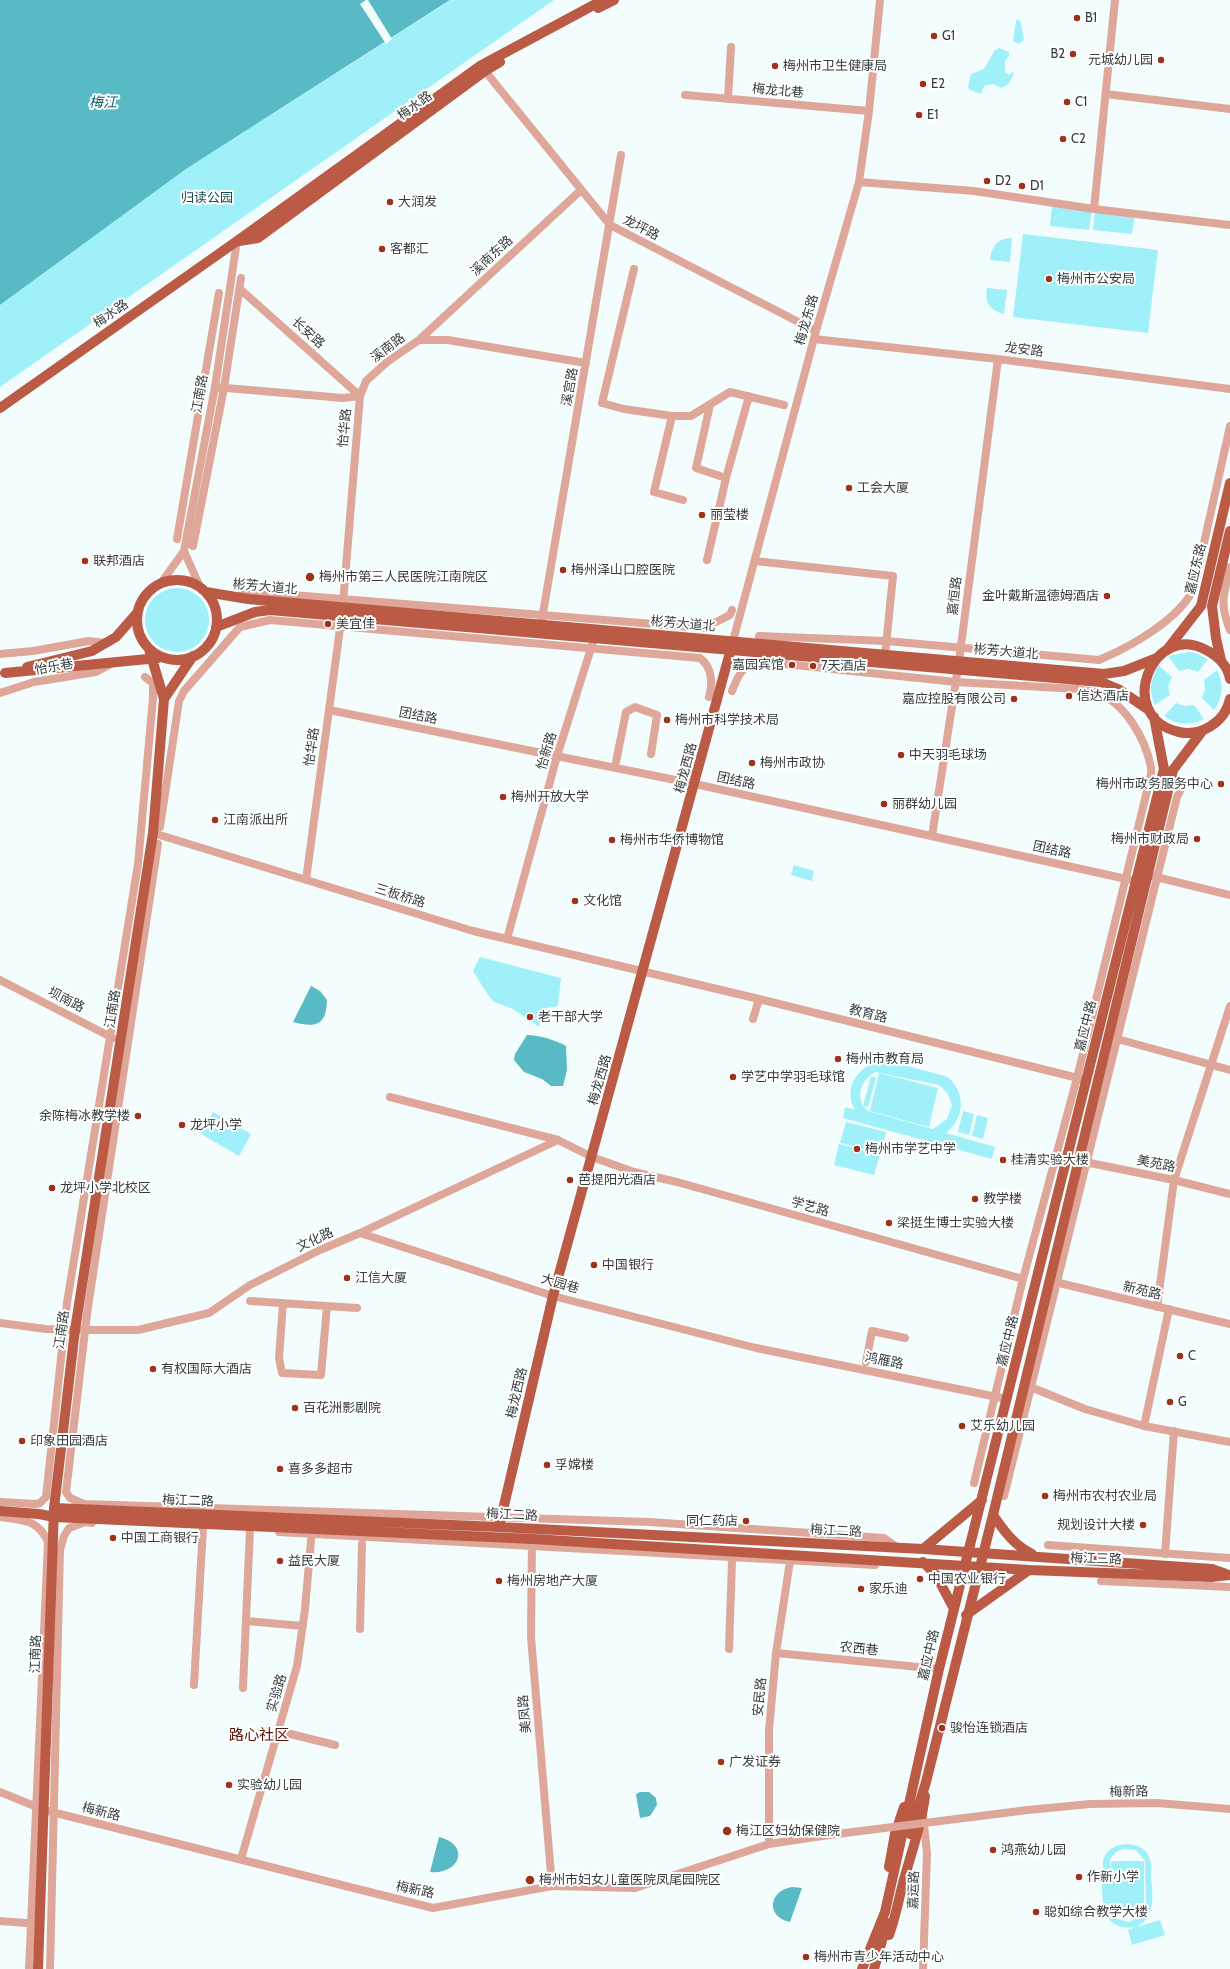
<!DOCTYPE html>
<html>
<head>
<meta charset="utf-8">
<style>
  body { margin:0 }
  canvas { display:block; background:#f4fdfe }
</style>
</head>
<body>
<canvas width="1230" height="1969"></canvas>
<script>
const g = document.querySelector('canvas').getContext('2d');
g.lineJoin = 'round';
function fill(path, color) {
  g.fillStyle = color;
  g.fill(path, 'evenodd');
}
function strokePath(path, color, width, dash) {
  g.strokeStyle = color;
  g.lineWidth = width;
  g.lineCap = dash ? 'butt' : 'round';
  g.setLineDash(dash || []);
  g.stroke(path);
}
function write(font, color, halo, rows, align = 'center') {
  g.font = font + ' Cabin,"Noto Sans SC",sans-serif';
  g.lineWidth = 4;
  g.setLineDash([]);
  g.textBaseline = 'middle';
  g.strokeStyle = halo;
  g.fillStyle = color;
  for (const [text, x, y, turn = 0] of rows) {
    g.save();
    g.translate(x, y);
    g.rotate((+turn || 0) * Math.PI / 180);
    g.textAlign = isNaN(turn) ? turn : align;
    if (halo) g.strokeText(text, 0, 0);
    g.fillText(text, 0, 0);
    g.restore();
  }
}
const green = new Path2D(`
  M451,0H554L0,387V305L186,169Z
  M1018,19L1021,22L1024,40L1019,44L1013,41L1016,21Z
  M999,48L1009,52V56L1005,61V72L1009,75L1013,72L1014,73L1009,83L1002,88L993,84L984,86L981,94L970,90L968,87L971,74L984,69L995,50Z
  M1052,206L1092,210L1089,230L1050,226Z
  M1095,210L1135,214L1132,234L1093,230Z
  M1023,234L1158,250L1148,333L1013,317Z
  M1012,238L1010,262L990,260C991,246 998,238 1012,238Z
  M987,288L1007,290L1004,314C990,311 984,301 987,288Z
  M145 620a32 32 0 1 1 64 0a32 32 0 1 1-64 0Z
  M1189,652L1196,653L1208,659L1198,672L1189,669L1179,671L1168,656Z
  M1158,665L1172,677L1168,686L1170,695L1155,705C1148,690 1151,680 1158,665Z
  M1217,670C1224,684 1223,697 1214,710L1202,698L1205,689L1204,680Z
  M1176,703L1185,706L1194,705L1204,719C1189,726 1177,725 1164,716Z
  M794,865L814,871L812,881L791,875Z
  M480,957L561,978L558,1006L542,1009L539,1027L513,1009L494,1002L488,995L473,971Z
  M882,1059L948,1077C966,1093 965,1118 946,1133L995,1147L992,1159L843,1118L845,1107L855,1110C842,1086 859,1067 882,1059ZM875,1072L939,1085L948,1094L952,1105L947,1119L933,1129L868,1111L863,1106L868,1107L876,1078L871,1076L863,1106C856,1093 863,1079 875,1072Z
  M879,1073L938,1088L929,1127L870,1111Z
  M963,1111L974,1114L969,1135L958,1132Z
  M213,1112L251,1134L239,1156L201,1134Z
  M977,1115L988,1118L983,1139L972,1136Z
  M846,1122L886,1132L881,1153L840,1143Z
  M839,1144L880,1154L874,1175L834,1165Z
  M1127,1844C1136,1845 1144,1847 1148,1855C1152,1861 1151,1870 1151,1877C1153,1895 1156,1916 1137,1927L1160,1920L1165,1935L1132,1945L1128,1930L1135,1927C1094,1933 1103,1886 1103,1860C1107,1848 1116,1845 1127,1844ZM1124,1849L1136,1850L1145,1861L1146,1906L1140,1916L1129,1922L1117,1919L1110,1909H1144V1861H1111L1110,1888V1859L1116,1852Z`);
const water = new Path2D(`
  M0,0H450L186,169L0,305Z
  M311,986L320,991L327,1000C326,1026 316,1028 293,1022Z
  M527,1035C540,1035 555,1040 566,1046L567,1070L563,1086H551L542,1079L524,1072L514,1060L515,1054Z
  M640,1792H649L656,1798L657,1805L650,1816L640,1818L636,1794Z
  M439,1837C471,1845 460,1875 430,1872Z
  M792,1887L802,1888L790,1922C766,1917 768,1891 792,1887Z`);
const pier = new Path2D(`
  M366,0H368L392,39L386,44L360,4Z`);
const minor = new Path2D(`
  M485,71L610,225L816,331
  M1106,94L1230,109
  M685,95L869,111
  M728,98L731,47
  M859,182L974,191L1094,209L1230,225
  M1094,209L1115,0
  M634,269L602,403L624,409L672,416
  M240,289L360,396L343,603
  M814,339L998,359L1230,389
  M419,340L581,190
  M215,387L343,398L360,396L366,381L387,362L419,340H448L586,363
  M710,405L696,468L726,478
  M683,500L654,492L672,416H691L730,392L784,405
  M177,539L219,293
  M193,546L224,388L241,278
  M184,551L200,587
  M707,560L726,478L749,396
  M755,561L893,576L885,655
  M1230,567C1224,593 1219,604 1230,630
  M161,583L184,551L215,387L237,241
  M242,591L704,628L730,615L732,610
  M542,619L621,155
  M759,636L886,641L1099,660C1130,647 1180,619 1194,588L1230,426
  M733,641L816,331L859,182L869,111L880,0
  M0,654L33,651L89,641L106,643
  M732,691C737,678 742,666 756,661L956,682L1077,689C1083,690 1090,691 1095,692C1125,702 1145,738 1151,767C1152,774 1149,784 1147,791L1077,1078L1023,1279L974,1483
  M0,693L34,682L96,672L111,664
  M329,710L695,784L1131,880
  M616,762L626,712L635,707L657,715L651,754
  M160,827L179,701L184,691L240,627L270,620L700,658C712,667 713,683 709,697
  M153,833L473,931L759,999L1082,1079
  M932,836L959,661L998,359
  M158,844L87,1314L66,1492L70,1498L84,1504L649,1522L884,1538L898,1548
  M1152,876L1230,895
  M306,880L341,621
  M507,939L557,756L593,642
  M0,980L113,1038
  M753,1019L759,999
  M1121,1040L1230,1070
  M390,1097L558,1140L592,1157L634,1172L677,1182L1023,1279
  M1080,1161L1174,1180L1230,1194
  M360,1233L553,1296L756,1348L1007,1399
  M1051,1281L1230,1324
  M250,1301L357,1308
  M283,1303L279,1358L282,1373L321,1375L327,1306
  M1157,1307L1174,1180L1230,1006
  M0,1323L46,1329L69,1330
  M80,1330H138L209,1313L250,1285L320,1250L360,1233L558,1140
  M866,1362L872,1331L905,1338
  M1033,1388L1085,1409L1144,1426L1230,1442
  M1144,1426L1169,1309
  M1004,1496L1177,797L1183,785
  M0,1502L36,1504L40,1503L46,1497L67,1303L138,864L153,698V683L145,677
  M0,1517C22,1520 38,1519 48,1542L29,1969
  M279,1532L875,1565
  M532,1540L531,1637L552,1886
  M1048,1545L1230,1558
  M1165,1554L1174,1431
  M1101,1581L1230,1587
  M246,1621L303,1626
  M360,1629L362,1544
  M729,1649L732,1561
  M776,1653L939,1669
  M194,1685L203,1527
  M243,1688L250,1529
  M278,1731L335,1745
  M0,1792L44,1810L433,1908L552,1886L635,1888L769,1844L829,1835
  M1028,1810L1090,1804L1157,1803L1230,1809
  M769,1844V1730L776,1653L790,1561L793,1557
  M241,1859L297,1666L305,1609L312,1529
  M0,1921L26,1923
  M50,1969L60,1550L64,1536L69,1528L85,1522L92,1523
  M923,1969L927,1853L923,1816`);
const major = new Path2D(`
  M598,8L614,0
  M239,241L258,238L485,71L500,62
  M0,408L237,241L480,66L603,0
  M137 620a40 40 0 1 1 80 0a40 40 0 1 1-80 0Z
  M206,592L248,599L1104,674L1124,671L1157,658
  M216,627L255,612L270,610L1101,682L1118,689L1149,710
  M1166,651L1201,606L1230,483
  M1221,660L1216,638L1212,606L1230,531
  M27,667L92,651L116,637L137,613
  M5,673L158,658
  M1230,679C1228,667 1219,657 1208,651C1153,618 1113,717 1179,732C1201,737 1225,722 1230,699
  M164,699L193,656
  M54,1508L499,1527L923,1549L1212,1569L1226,1574
  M0,1511L39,1514L54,1517L533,1539L1029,1570L1211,1577L1230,1575
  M993,1515C1004,1531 1014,1545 1032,1554
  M499,1527L553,1296L732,645
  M923,1549L982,1500
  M923,1562L936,1575L954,1609
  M966,1615L1029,1570
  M910,1834L926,1782L993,1515L1173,770L1203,730
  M889,1867L895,1834L904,1807
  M889,1935C897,1913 900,1891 907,1869C914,1844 922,1822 925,1796
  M38,1969L54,1508L75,1330L153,833L164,699L149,649
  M862,1969L885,1912L939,1669L1164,769L1154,717
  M874,1969L887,1923`);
const minorBridge = new Path2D(`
  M829,1835L1028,1810`);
const markers = [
  [1077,18,4,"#9b321a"],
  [934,36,4,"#9b321a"],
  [1073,54,4,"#9b321a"],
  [1161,60,4,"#9b321a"],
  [775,66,4,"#9b321a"],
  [923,84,4,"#9b321a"],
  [1067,102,4,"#9b321a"],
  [919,115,4,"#9b321a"],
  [1063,139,4,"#9b321a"],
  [987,181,4,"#9b321a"],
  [1022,186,4,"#9b321a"],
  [390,202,4,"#9b321a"],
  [382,249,4,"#9b321a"],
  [1049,279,4,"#9b321a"],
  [849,488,4,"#9b321a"],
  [702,515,4,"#9b321a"],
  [85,561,4,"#9b321a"],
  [563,570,4,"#9b321a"],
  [310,577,5,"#9b321a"],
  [1107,596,4,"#9b321a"],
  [328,624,4,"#9b321a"],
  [792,665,4,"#9b321a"],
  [813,666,4,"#9b321a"],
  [1069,696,4,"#9b321a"],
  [1014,699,4,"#9b321a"],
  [667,720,4,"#9b321a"],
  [901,755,4,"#9b321a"],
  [752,763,4,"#9b321a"],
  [1221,784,4,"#9b321a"],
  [503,797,4,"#9b321a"],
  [884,804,4,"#9b321a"],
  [215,820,4,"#9b321a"],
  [1197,839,4,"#9b321a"],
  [612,840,4,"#9b321a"],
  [575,901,4,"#9b321a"],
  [530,1017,4,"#9b321a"],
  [838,1059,4,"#9b321a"],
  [733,1077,4,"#9b321a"],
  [138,1116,4,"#9b321a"],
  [182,1125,4,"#9b321a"],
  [857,1149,4,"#9b321a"],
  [1003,1160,4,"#9b321a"],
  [570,1180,4,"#9b321a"],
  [52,1188,4,"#9b321a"],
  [975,1199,4,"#9b321a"],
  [889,1223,4,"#9b321a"],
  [594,1265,4,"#9b321a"],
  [347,1278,4,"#9b321a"],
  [1180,1356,4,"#9b321a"],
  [153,1369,4,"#9b321a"],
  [1170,1402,4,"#9b321a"],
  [295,1408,4,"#9b321a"],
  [962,1426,4,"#9b321a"],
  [22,1441,4,"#9b321a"],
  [547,1465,4,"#9b321a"],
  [280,1469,4,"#9b321a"],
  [1045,1496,4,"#9b321a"],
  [746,1521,4,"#9b321a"],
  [1143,1525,4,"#9b321a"],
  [113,1538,4,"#9b321a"],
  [280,1561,4,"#9b321a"],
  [920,1579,4,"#9b321a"],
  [499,1581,4,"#9b321a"],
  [861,1589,4,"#9b321a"],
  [942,1728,4,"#9b321a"],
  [721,1762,4,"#9b321a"],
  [229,1785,4,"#9b321a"],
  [727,1831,5,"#9b321a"],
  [993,1850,4,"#9b321a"],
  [1079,1877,4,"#9b321a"],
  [530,1880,5,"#9b321a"],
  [1036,1912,4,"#9b321a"],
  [806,1957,4,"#9b321a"]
];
const poiNames = [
  ["B1",1085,18],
  ["G1",942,36],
  ["B2",1065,54,"right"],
  ["元城幼儿园",1153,60,"right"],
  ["梅州市卫生健康局",783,66],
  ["E2",931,84],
  ["C1",1075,102],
  ["E1",927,115],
  ["C2",1071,139],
  ["D2",995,181],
  ["D1",1030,186],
  ["大润发",398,202],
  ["客都汇",390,249],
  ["梅州市公安局",1057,279],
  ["工会大厦",857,488],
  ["丽莹楼",710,515],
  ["联邦酒店",93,561],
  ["梅州泽山口腔医院",571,570],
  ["梅州市第三人民医院江南院区",319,577],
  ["金叶戴斯温德姆酒店",1099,596,"right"],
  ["美宜佳",336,624],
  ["嘉园宾馆",784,665,"right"],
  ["7天酒店",821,666],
  ["信达酒店",1077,696],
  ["嘉应控股有限公司",1006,699,"right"],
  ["梅州市科学技术局",675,720],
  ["中天羽毛球场",909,755],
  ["梅州市政协",760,763],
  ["梅州市政务服务中心",1213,784,"right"],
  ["梅州开放大学",511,797],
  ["丽群幼儿园",892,804],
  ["江南派出所",223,820],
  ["梅州市财政局",1189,839,"right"],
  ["梅州市华侨博物馆",620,840],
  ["文化馆",583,901],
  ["老干部大学",538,1017],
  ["梅州市教育局",846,1059],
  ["学艺中学羽毛球馆",741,1077],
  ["余陈梅冰教学楼",130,1116,"right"],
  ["龙坪小学",190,1125],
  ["梅州市学艺中学",865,1149],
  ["桂清实验大楼",1011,1160],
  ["芭提阳光酒店",578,1180],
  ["龙坪小学北校区",60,1188],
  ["教学楼",983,1199],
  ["梁挺生博士实验大楼",897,1223],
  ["中国银行",602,1265],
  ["江信大厦",355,1278],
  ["C",1188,1356],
  ["有权国际大酒店",161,1369],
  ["G",1178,1402],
  ["百花洲影剧院",303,1408],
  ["艾乐幼儿园",970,1426],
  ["印象田园酒店",30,1441],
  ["孚嫦楼",555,1465],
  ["喜多多超市",288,1469],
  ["梅州市农村农业局",1053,1496],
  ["同仁药店",738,1521,"right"],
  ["规划设计大楼",1135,1525,"right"],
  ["中国工商银行",121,1538],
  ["益民大厦",288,1561],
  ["中国农业银行",928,1579],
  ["梅州房地产大厦",507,1581],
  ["家乐迪",869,1589],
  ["骏怡连锁酒店",950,1728],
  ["广发证券",729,1762],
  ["实验幼儿园",237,1785],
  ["梅江区妇幼保健院",736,1831],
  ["鸿燕幼儿园",1001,1850],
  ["作新小学",1087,1877],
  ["梅州市妇女儿童医院凤尾园院区",539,1880],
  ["聪如综合教学大楼",1044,1912],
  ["梅州市青少年活动中心",814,1957]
];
const streetNames = [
  ["梅龙北巷",778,91,5],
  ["梅水路",415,106,-36],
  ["龙坪路",641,228,27],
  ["溪南东路",492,256,-43],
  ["梅水路",111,314,-35],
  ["梅龙东路",807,320,-74],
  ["长安路",308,333,42],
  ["溪南路",388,348,-37],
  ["龙安路",1024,350,7],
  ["溪宫路",570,387,-80],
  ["江南路",200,394,-80],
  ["怡华路",345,428,-85],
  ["嘉应东路",1196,569,-77],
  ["彬芳大道北",265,587,5],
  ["嘉恒路",955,596,-83],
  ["彬芳大道北",683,624,5],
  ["彬芳大道北",1006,652,5],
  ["怡乐巷",54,667,-10],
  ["团结路",418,716,11],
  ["怡华路",312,747,-82],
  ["怡新路",547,751,-73],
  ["梅龙西路",686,768,-75],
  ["团结路",736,781,12],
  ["团结路",1052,850,12],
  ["三板桥路",400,896,17],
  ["坝南路",66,1000,27],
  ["江南路",113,1009,-81],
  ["教育路",868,1014,14],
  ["嘉应中路",1086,1026,-76],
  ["梅龙西路",600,1080,-74],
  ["美苑路",1156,1164,11],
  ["学艺路",810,1207,16],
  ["文化路",315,1240,-25],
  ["大园巷",560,1284,16],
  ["新苑路",1142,1291,13],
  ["江南路",62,1330,-82],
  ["嘉应中路",1008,1341,-76],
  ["鸿雁路",884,1361,11],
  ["梅龙西路",517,1393,-77],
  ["梅江二路",188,1501,2],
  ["梅江二路",512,1515,3],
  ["梅江二路",836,1531,3],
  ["梅江三路",1096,1559,2],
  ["农西巷",859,1649,6],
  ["江南路",36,1654,-88],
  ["嘉应中路",929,1655,-77],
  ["实验路",277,1693,-73],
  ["安民路",760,1697,-85],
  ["美凤路",525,1714,-95],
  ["梅新路",1129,1792,-1],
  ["梅新路",101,1812,14],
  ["梅新路",415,1890,12],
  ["嘉运路",914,1890,-88]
];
const parkNames = [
  ["归读公园",207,198]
];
const waterNames = [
  ["梅江",103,103]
];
const quarterNames = [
  ["路心社区",259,1736]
];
fill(green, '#a0f0fa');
fill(water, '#57bac5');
fill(pier, '#f4fdfe');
strokePath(minor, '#dea799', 8);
strokePath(major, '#bc5b45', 10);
strokePath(minorBridge, '#dea799', 8);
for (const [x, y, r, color] of markers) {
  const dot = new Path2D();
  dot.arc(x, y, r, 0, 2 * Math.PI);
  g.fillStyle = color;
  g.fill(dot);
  strokePath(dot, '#fff', 1.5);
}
write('13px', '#353d3f', '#fff', poiNames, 'left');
write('13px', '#353d3f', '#fff', streetNames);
write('13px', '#1e4a4f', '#fff', parkNames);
write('italic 14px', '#0f636b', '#fff', waterNames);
write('15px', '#581607', '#fff', quarterNames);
</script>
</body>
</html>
